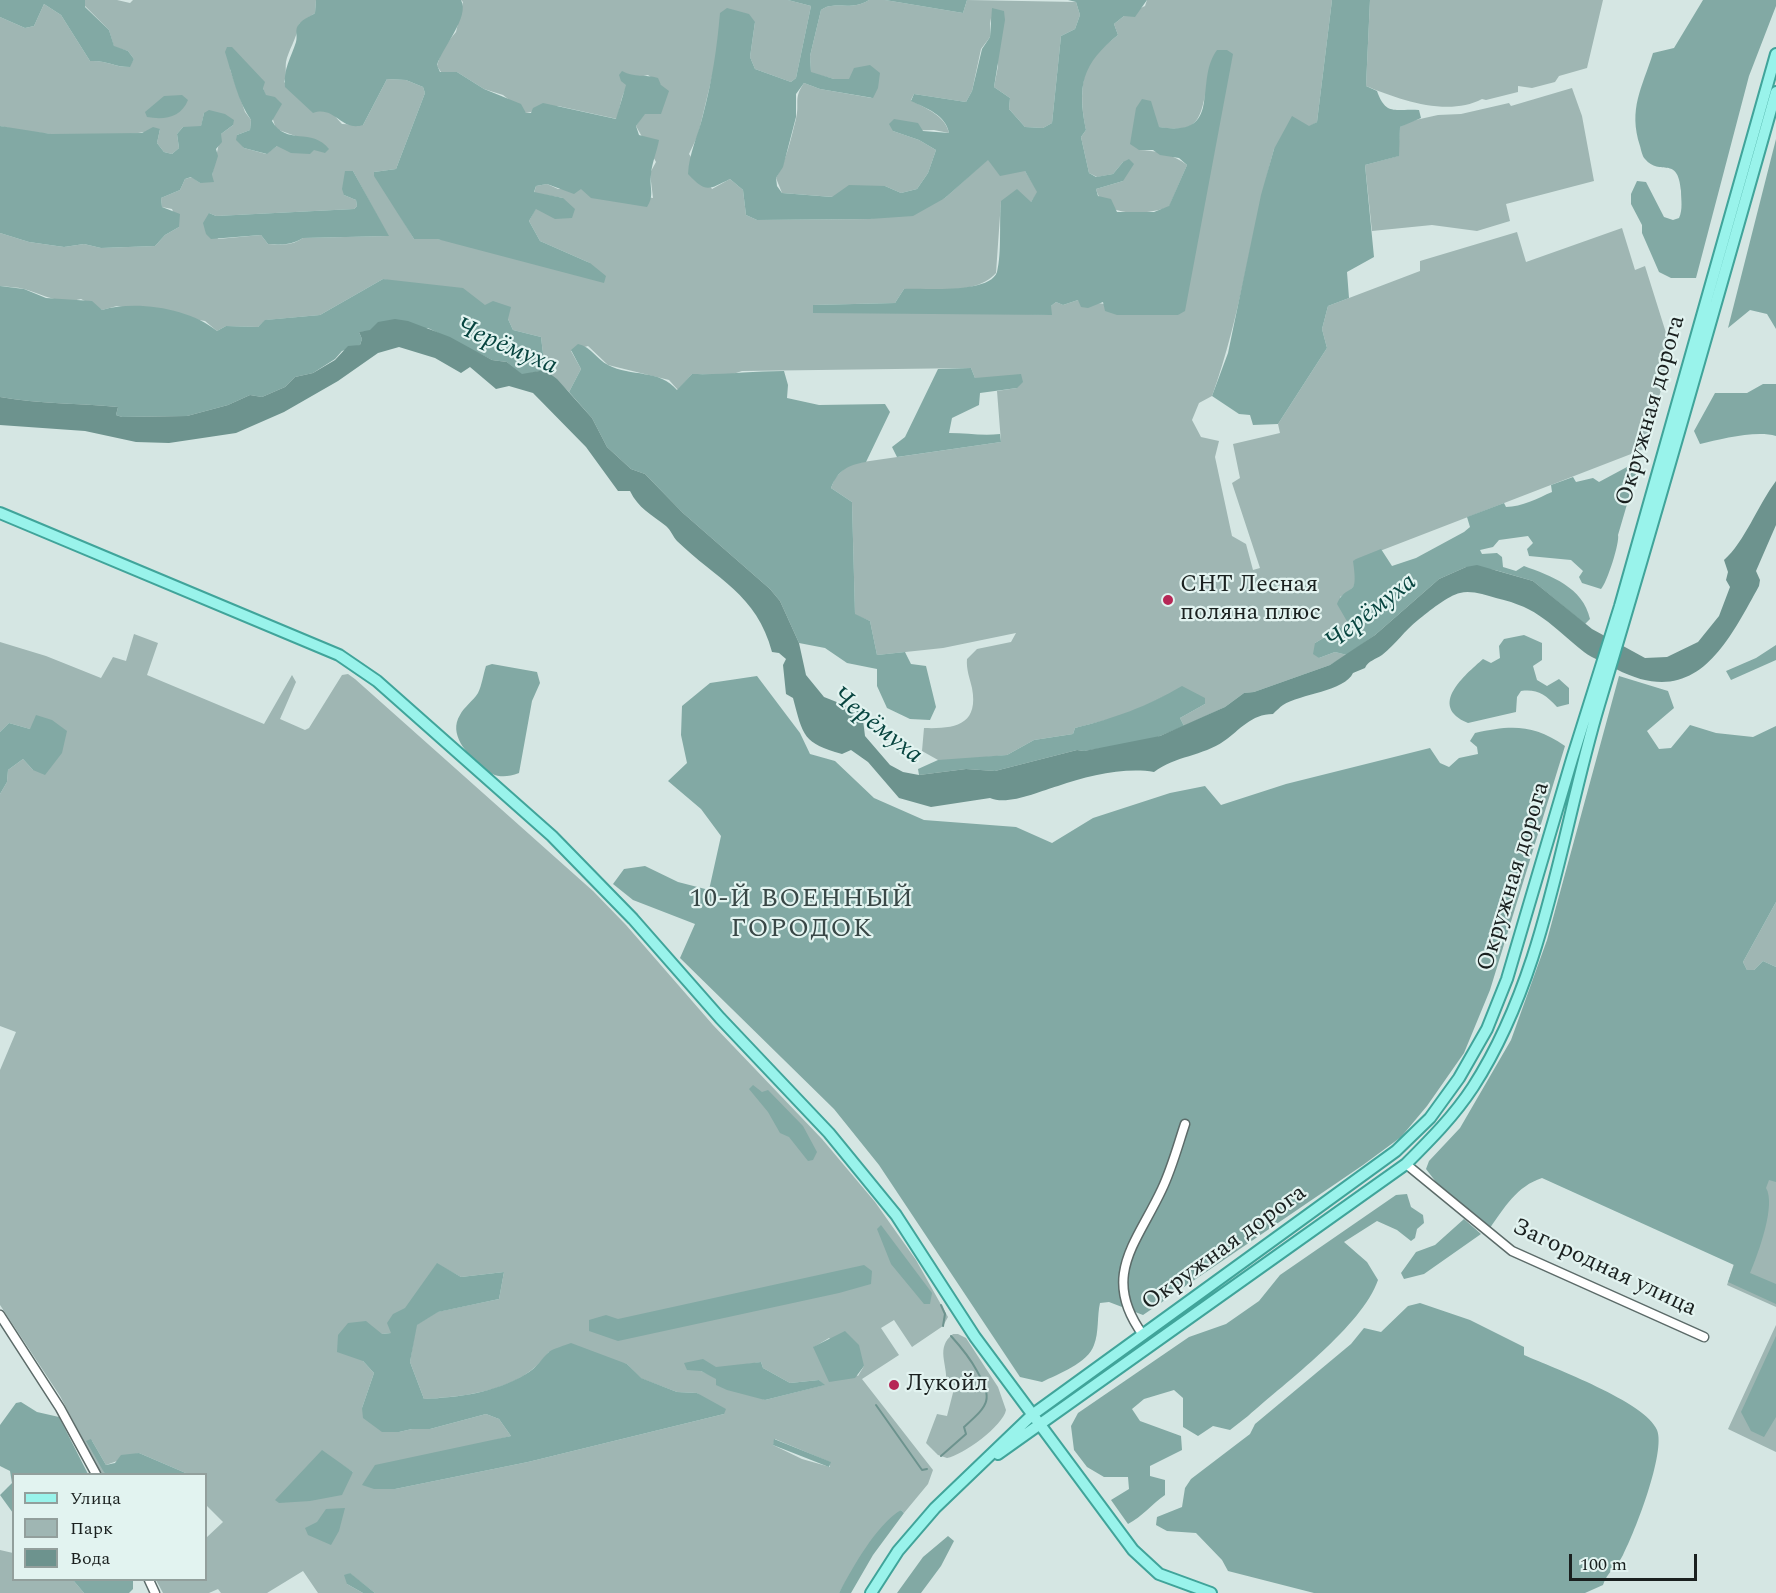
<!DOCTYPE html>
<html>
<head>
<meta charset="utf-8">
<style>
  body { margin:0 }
  #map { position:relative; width:1776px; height:1593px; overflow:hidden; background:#d5e6e3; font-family:Spectral,serif }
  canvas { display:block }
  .legend { position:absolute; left:12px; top:1473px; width:195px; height:108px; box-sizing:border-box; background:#e2f3f0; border:2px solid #929f9c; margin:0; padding:8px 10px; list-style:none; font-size:18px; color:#1a201f }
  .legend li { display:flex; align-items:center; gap:12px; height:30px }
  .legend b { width:30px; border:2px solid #929f9c }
  .scale { position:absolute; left:1569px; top:1554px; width:128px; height:27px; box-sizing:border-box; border:3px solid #1a201f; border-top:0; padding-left:8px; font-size:18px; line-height:21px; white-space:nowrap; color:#1a201f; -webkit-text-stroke:4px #e2f3f0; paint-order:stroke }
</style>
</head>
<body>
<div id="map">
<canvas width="1776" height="1593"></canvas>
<ul class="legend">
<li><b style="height:8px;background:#99f3eb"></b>Улица</li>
<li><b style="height:16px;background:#9fb6b3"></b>Парк</li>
<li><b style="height:16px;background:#6d938e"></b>Вода</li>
</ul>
<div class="scale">100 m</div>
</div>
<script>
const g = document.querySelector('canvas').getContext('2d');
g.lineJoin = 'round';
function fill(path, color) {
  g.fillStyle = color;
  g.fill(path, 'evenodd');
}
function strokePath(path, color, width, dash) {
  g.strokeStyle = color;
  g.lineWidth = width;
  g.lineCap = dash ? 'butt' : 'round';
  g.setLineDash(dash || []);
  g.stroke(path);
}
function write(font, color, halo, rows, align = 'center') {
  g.font = font + ' Spectral,serif';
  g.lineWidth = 4.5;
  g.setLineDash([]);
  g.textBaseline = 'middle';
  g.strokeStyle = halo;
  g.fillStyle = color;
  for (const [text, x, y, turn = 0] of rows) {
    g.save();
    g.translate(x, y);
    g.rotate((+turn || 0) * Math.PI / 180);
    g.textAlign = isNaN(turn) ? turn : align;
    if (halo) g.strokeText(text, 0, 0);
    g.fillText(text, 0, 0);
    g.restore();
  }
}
const green = new Path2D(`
  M85,0H117L130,3L133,0H316L315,13L299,24C297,38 288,51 286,62C285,70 287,74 284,82L321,110L332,113L342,124L363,125L387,79L406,80L423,87L425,93L396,169L374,172L414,239H437L590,263L540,241L529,221L536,208L563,198L534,193L536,186L547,184L558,189L581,188L653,198L650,173L656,162L636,126L661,85L648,75C622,80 623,96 617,119L558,106L526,113L503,95L484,89L457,72H441L437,66L442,49L456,32L463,2L461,0H788L811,6L796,78L791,82L755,69L750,57L755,22L717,56L698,135L689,154L712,189L730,179L743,190L746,215L757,220L870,219L945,198L988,159L1025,171L1038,192L1031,202L1001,201L996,273C976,296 932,288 904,289L895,303L813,305L1051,315V306L1056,302L1063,305L1078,300L1178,315L1205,95C1199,127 1191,132 1159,127L1139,150C1154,150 1175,155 1187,165L1169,207C1146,215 1104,219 1096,189L1123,181V162L1113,174L1097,177L1089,173L1081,137L1086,130C1081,107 1078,73 1096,53C1102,47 1111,41 1118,35L1114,24L1124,16L1145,6L1147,0H1332L1317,122L1274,149C1251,231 1241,316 1212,396L1199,403L1192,420L1201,437L1219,441L1215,457L1232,536L1246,544L1253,570L1260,568L1232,483L1240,478L1233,444L1280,433L1278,424L1327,348L1322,329L1328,306L1420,271V261L1517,232L1526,262L1622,228L1635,270L1645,266L1672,352L1644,449L1354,561C1356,582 1360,586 1340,597L1348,623L1315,643L1319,658L1335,652L1347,655L1330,665L1254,692L1244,693L1225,707L1184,726L1180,718L1205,704L1165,696L1126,715L1075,728L1073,734L1034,740L1007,755L946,761L938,760L922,751L924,728C955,729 979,725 972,688C970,679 966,669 967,659L977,649L1011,642L1016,633L943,648L877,655L870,621L855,615L852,502L831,488L835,478L849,464L1001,442L997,391L1017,388L975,378L971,368L742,371L730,375L692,374L678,390L669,380L608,365L588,346L571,351L581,369L569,392L545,370L541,337L513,330L508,319L485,306L383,279L320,315L266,320L258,327L226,326L217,331L205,321L117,306L102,310L81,299C60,305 44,295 24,289C17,287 8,287 0,286V233L29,242L64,247L84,244L101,248L155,246L165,235L179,227L172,209L162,207L161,198L180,190L185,179L192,177L200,183L212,175L221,134L233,125L204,113L201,127H183L177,134L179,148L172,154L164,152L157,143L160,129C115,140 45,137 0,126V17L25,28L34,26L44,4L61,15L90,61C107,60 114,67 129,67L134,59L128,51L114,47L109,30L85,6ZM230,69L263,88L276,129L301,138L277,146L266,154L244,148L237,135L250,130L251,120L245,112ZM353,171L388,236L303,238C291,246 282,245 268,244L261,235L218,239L209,213L216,216L354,209L357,206L356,200L344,195Z
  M869,0H885L963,13L967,0L1076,2L1080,15L1075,29L1061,36L1052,123L1043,128L1025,127L1009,109L1010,98L994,87L998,66L990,18V37L981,49L972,91L966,102L914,94L911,100C926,109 945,115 949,133L934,130L893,131L919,140L936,150L928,173L917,189L901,193L885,186L833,197L782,193L776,178C786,162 791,138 796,119C800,102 793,99 804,83L820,89L872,98L849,79H834L811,73L810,56L821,10C835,0 850,12 869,0Z
  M1370,0H1603L1587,68L1559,76L1555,82L1532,88L1518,86V92L1486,100L1482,99C1448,117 1400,100 1366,86Z
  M1572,88L1582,116L1594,181L1506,204L1510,221L1477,231L1432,225L1372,231L1365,165L1398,156L1400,127L1411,121L1438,115L1461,114L1509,103L1511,106Z
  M134,634L158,643L147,675L264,724L292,675L296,682L280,719L305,730L309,728L342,675L348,674L355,679L593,891L626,925L713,1025L822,1139L875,1202L916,1260L948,1317L943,1326L912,1347L894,1320L881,1328L899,1355L862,1379L933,1470L928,1484L904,1513L901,1510L868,1546L839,1593H375L349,1573L347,1584L363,1593H318L303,1571L267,1593H221L218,1589L209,1593H163L156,1580H206V1538L223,1522L206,1505V1474H188L139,1453L106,1465L91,1439L105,1474H101L60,1396L0,1305V1070L16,1032L0,1026V794L7,782L8,770L23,759L33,770L30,729L9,723L0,732V642L46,656L101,678L113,657L126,661ZM437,1264L461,1277L504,1272L499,1299L437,1312L416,1325L410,1362L424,1399C469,1396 521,1391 549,1352L627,1364L640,1378L677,1392L697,1393L724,1414L528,1462L395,1489H374L460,1449L511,1436L499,1419L486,1414L430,1429H412L399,1432L362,1408L374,1373L363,1361L382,1334L391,1333ZM829,1338L864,1366L858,1376L814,1347ZM761,1362L763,1368L790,1383L819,1380L824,1385L765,1400L701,1371ZM775,1439L830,1462V1467L802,1459L773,1445ZM342,1465L353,1472L310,1501Z
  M1776,902V967L1763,961L1754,970H1747L1743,962Z
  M1776,1135V1307L1727,1285Z
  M1776,1325V1452L1728,1429Z
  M953,1334H958L966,1338L998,1387L1006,1410C1003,1426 963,1455 947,1458L938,1455L926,1443L937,1414L947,1416L955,1385L946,1382C948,1364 935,1348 953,1334Z
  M0,1550L13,1553L14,1580H73L84,1593H0Z`);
const forest = new Path2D(`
  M0,0H85V7L109,30L114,46L128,51L134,59L130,67C114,67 107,60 90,61L61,15L44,4L34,26L25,28L0,17Z
  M316,0H461C470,17 443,46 437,65L440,72H457L484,89L521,104L526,113H531L533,108L543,103L616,119L626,85L621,81L619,75L622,71C635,78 645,74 658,78L661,85L669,91L661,114H645L636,126L639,135L659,140C657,151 652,163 651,174C649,188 655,195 647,207L591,198L581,189L574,194L547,184L536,186L534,192L563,198L575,209L572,218L555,219L536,209L529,221L540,241L590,263L606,276L604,283L437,239H414L374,176V172L396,169L425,93L423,87L406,80L387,79L363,125C341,132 335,105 313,113L285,87C283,69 291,58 296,42C298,35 294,30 299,24C303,19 311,16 315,13Z
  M788,0H869C850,12 835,0 821,10L810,56L811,72L834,79H849L854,68L870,65L880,73L878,88L873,98L820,89L804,83L796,94V117L783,167L776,178L777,186L782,193L832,197L849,185L885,186L901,193L917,189L928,173L936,150L919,140L893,131L889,124L894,119L918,123L923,131L949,133C946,115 926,108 911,101L914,94L966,102L972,91L982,49L990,37L992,8L1004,11L1005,20L994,87L1010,98L1009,109L1025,127L1043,128L1052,123L1061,36L1075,29L1080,15L1076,2L1068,0H1147L1135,17L1124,16L1114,24L1118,35C1082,64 1077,85 1086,130L1081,137L1089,173L1096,177L1113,174L1123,162L1129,159L1134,164L1123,181L1096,189L1098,196L1111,199L1117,212H1154L1169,206L1187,165L1179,158L1160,155L1153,150H1139L1130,144L1136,108L1142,99L1151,101L1159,127C1225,138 1193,82 1217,50H1227L1233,54L1185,311L1178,315H1117L1105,311L1103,302L1088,308L1081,307L1078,300L1063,305L1056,302L1051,306L1052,315L813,313V305L895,303L904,289C923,288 990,294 997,272C1002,253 999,221 1001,201L1017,189L1031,202L1037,192L1025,171L1000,176L988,160L945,198L913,216L870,219L757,220L746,215L743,190L730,179C708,190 706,193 688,174C689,153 698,136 703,115C712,81 717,48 720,13L727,8L749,14L755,22L750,57L755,69L791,82L796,78L811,6Z
  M885,0H967L963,13Z
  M1332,0H1370L1366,86L1377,91C1386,117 1396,108 1419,110L1421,118L1400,127L1399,156L1365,165L1374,257L1347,272L1349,298L1328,306L1322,329L1327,348L1278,424L1253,425L1250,415L1239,414L1212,396L1228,353L1261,195L1274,149L1292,116L1309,126L1317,122Z
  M1703,0H1776V6L1749,76L1696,278H1671L1659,272L1642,233V225L1631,204V194L1637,181L1646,182L1664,217L1673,220L1679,218C1683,209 1681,200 1681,191C1678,154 1660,177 1645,159C1642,156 1641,149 1640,146C1628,109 1642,88 1653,53L1674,48Z
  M227,47H232L265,82L263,88L266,95L275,97L282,104L272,121C286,146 312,127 329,149L325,153L314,150L310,154L291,153L277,146L267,154L244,148L236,140L237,135L250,130L251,120C238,102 232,74 225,52Z
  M182,95L188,100C181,118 164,120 147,117L145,112L164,96Z
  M209,110L225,114L234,120L233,125L221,134L222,142L216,149L218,156L212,175L214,182L200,183L191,177L185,179L180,190L161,198L162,207L180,214L179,227L165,235L155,246L101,248L84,244L64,247L29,242L0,233V126L51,134L142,133L153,127L160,129L157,143L164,152L172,154L179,148L177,134L183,127L201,126L204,113Z
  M1776,139V329L1767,314L1750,310L1728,328Z
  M345,171H353L389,236L303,238C291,245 282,245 268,244L261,235L211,239L206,234L203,223L209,213L216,216L354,209L357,206L356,200L344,195L342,189Z
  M383,279L463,288L485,305L493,301L511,307L508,319L513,330L541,337L545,370L522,375L507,362L492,360L428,328L359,332L362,339L360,345L342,351L335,359L313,373L295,377L285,387L262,397L250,395L228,405L187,416L122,417L116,415L118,407C79,403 39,404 0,397V286L24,289L46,298L92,301L102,310C136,300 189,308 217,331L226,326L258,327L265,320L320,315Z
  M578,344C592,347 596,359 608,365C631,377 660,369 677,390L692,374C724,375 752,371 784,371L788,385L787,398L819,405L885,404L890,412L866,462C848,465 838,470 831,488L852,502L855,614L870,621L877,655L905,652L911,664L926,666L936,707L930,720L910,719L887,708L877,686V669L847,663L825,648L799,643L780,601L770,589L683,513L645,474L631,469L607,447L592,418L569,392L581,369L571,350Z
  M971,368L975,378L1021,374L1023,382L1017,388L980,393L979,405L952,418L949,433C967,433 982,436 1000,434L1001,442L897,457L892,447L905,437L938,369Z
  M1763,384H1776V436C1756,430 1721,439 1700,444L1694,431L1715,393H1747Z
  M1640,460L1618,535C1620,542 1607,583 1601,589L1582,583L1579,577L1583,571L1571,560L1529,556L1527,549L1533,543L1528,536L1499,540L1493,547L1480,550L1482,554L1497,553L1502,557L1503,567L1516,571L1524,566C1551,576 1583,587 1590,619L1585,624L1533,581L1495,570L1466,567L1439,579L1375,635L1347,655L1335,652L1319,658L1313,654L1315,643L1348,623L1337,604C1348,580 1359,602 1353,561L1356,559L1381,549L1392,566L1416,558L1464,532L1470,527L1467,517L1504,503L1506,507C1522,507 1538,498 1552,492L1551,485L1573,477L1576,482L1593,478L1599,482Z
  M1524,635L1542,643V660L1533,666L1537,680L1547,686L1559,679L1569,688V704L1557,707C1545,694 1537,689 1521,691L1517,697L1516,712L1468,723C1427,706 1465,675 1483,659L1491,663L1500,658L1499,646L1504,639Z
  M1776,645V660L1731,680L1726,671L1756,658Z
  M492,664L537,672L540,683L532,701L519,773C503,779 493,777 481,766C467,754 448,734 460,715C464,707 473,701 478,693C482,685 483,675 486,666Z
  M757,676L800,733L810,754L835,761L874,798L924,820L1016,827L1052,843L1093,818L1170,793L1205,786L1221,805L1286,784L1430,748L1440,763L1449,767L1459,758L1478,754L1477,747L1470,741L1475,733C1511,725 1533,724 1565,746L1490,990L1464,1053L1427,1106L1401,1137L1363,1165L1143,1315L1109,1302L1100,1303C1097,1316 1099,1333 1094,1345C1088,1363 1058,1374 1042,1382L1020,1377L879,1165L834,1109L680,958L695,924L633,900L613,884L624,869L645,866L678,882L709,890L721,836L701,809L668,781L687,763L681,735L682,706L710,683Z
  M1619,676L1668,691L1674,708L1647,731L1659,749L1671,748L1690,725L1716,733L1753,737L1776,726V902L1743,962L1747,970H1754L1763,961L1776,967V1182L1769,1180L1766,1188C1776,1204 1759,1252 1750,1273L1776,1284V1304L1728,1282L1734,1265L1542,1178C1517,1186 1504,1208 1490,1228L1436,1182L1426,1169L1429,1161L1460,1128L1511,1040L1547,940Z
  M1182,686L1205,698V704L1180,718L1184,726L1148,741L1084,751L1077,750L995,771L966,769L919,775L918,769L938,760L1007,755L1034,740L1073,734L1075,728C1115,718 1146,707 1182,686Z
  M36,715L52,720L67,731L62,753L45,775L33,770L23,759L8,770L7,782L0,794V732L9,723L30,729Z
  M753,1085L762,1092L768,1090L803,1126L817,1152L813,1160L808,1161L789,1137L780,1133L768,1112L749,1089Z
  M1407,1194L1411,1207L1423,1215L1424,1223L1417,1229L1415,1238L1411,1241L1397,1230L1377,1221L1344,1242L1367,1262L1378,1280C1362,1326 1286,1382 1248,1416L1230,1430L1213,1426L1198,1436L1183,1427V1398L1174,1390L1144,1399L1132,1409L1140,1421L1181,1436L1182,1450L1150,1466V1476L1165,1480V1495C1152,1504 1142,1517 1128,1524L1111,1500L1129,1489L1128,1477H1104L1087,1467L1074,1450L1071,1426L1078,1413L1189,1337L1226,1324L1259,1301L1280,1275L1396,1195Z
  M1464,1219L1481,1234L1424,1274L1404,1279L1401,1273L1416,1252L1435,1245Z
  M881,1225L932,1293L930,1304H924L891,1264L877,1229Z
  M437,1263L461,1277L504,1272L499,1299L438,1312L417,1325L410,1362L424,1399C460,1397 494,1393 526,1374C537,1368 541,1359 549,1352C554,1348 564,1346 571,1343L627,1364L641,1378L677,1392L697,1393L726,1409L724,1414L528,1462L395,1489H374L362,1485L375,1465L511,1436L499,1419L486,1414L430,1429H412L399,1432H382L363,1418L362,1408L374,1373L363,1361L337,1352L338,1335L348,1323L366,1321L382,1334L391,1333L387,1323L393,1314L405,1308Z
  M864,1265L872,1271L871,1284L839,1293L618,1341L589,1331V1320L606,1315L618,1319Z
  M1420,1303L1470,1320L1524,1347V1355C1553,1368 1646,1402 1657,1430C1666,1452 1635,1532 1623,1555C1617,1567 1607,1572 1603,1585L1585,1593H1314L1228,1571L1222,1560L1196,1533L1167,1531L1156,1525L1157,1517L1182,1507L1185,1488L1191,1479L1250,1434L1255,1424L1351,1344L1364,1328L1381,1332L1408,1306Z
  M845,1331L859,1345L864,1366L855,1378L829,1382L813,1347Z
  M1776,1336V1417L1764,1437L1751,1431L1741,1412Z
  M703,1359L716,1367L761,1362L763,1368L790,1383L819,1380L825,1385L765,1400L727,1390L716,1385V1379L701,1371L687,1370L684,1363Z
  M21,1402L37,1412L59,1417L88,1474H14L13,1513L0,1495L12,1483L10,1471L0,1466V1425L16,1403Z
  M91,1439L106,1465L115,1463L121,1455L139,1453L188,1474H105L86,1441Z
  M774,1439L831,1462L829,1467L773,1445Z
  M322,1450L353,1472L342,1495L310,1501L279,1503L275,1500Z
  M345,1508L339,1531L331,1545L308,1535L305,1528L317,1522L326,1509Z
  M901,1510L904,1513L873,1555L851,1593H839C853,1567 876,1525 901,1510Z
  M948,1536L954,1541L941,1566L921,1593H897L923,1557Z
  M350,1573L375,1593H363L347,1584L344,1575Z
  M73,1580H133V1589L129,1593H84Z`);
const water = new Path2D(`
  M395,319L408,321L450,337L492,360L507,362L522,374L545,370L557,379L592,418L607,447L631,469L645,474L683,513L770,589L780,601L799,643L806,675L824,697L862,712L865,736L890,765L903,772L919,775L966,769L995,771L1077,750L1084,751L1160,736L1225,707L1244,693L1254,692L1330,665L1375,635L1439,579L1466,567L1477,565L1533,581L1592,629L1645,658L1667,657L1698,642L1719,616L1730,587L1726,580L1728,572L1724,560C1744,543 1758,505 1776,481V525L1756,571L1760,580L1759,586C1726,646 1695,710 1616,669C1606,663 1593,659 1584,652C1550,625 1540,608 1496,598C1485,595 1471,590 1460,593C1449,595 1428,612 1418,620C1405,630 1396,644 1382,655C1376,659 1368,661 1365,668L1353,673C1345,691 1300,694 1283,705C1280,707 1276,711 1273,714C1251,714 1240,730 1224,741C1203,756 1175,756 1154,772C1125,767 1086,776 1058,786C1040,791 1008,806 990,798L931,807L899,798L868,762L851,750L842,754C803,743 803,736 793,698L786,694L783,665L786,659L779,653L772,652C757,594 716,579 677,541C673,537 671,530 666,526C652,515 638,508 630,491H618L586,447L533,393L509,386L496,389L470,367L461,373L435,358L399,347L378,353L338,381L284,412L236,433L169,443L136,442L85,431L0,425V397C39,404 79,403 118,407L116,415L122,417L187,416L228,405L250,395L262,397L285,387L295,377L313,373L335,360L348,346L360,345L362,339L359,332L370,330L378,322Z`);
const stream = new Path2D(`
  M941,1305L945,1314L943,1326
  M876,1405L922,1470L927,1469
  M941,1456L966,1434L964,1427C988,1405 994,1401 977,1371C970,1358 961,1347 951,1336`);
const minor = new Path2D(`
  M1406,1164L1512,1251L1704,1337
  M0,1315L60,1408L96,1474
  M1143,1335C1100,1276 1137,1243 1162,1189C1172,1168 1178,1145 1185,1124
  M149,1580L155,1593`);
const major = new Path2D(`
  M0,513L339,655L377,681L552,836L633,919L720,1018L829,1133L896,1215L975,1337L1133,1550L1159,1574L1211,1593
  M998,1454L1406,1164C1430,1140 1454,1116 1473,1087C1546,974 1561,832 1599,705C1660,502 1718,297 1776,92
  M871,1593L898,1551L935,1508L1032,1415L1396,1151L1430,1118L1459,1078L1487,1029L1507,979L1572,759L1620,606L1776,54`);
const markers = [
  [1168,600,6,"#b62756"],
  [894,1385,6,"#b62756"]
];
const streetNames = [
  ["Окружная дорога",1652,411,-74],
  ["Окружная дорога",1515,877,-73],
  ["Окружная дорога",1225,1249,-36],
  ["Загородная улица",1604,1269,25]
];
const poiNames = [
  ["СНТ Лесная",1180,586],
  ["поляна плюс",1180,614],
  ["Лукойл",906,1385]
];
const waterNames = [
  ["Черёмуха",506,348,23],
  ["Черёмуха",1372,613,-38],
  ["Черёмуха",876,727,38]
];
const neighbourhoodNames = [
  ["10-Й ВОЕННЫЙ",802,901],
  ["ГОРОДОК",802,931]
];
fill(green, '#9fb6b3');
fill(forest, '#82a9a4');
fill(water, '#6d938e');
strokePath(stream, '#6d938e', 2);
strokePath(minor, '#5c6b69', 11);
strokePath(major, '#40a49a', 14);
strokePath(minor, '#fff', 8);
strokePath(major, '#99f3eb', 10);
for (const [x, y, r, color] of markers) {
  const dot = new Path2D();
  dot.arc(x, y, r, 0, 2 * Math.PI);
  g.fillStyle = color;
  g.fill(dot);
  strokePath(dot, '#e2f3f0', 2);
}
write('24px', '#1a201f', '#e2f3f0', streetNames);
write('24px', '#1a201f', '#e2f3f0', poiNames, 'left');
write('italic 26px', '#07443f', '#e2f3f0', waterNames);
g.letterSpacing = '1.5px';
write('26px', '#394746', '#e2f3f0', neighbourhoodNames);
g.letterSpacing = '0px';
</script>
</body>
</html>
